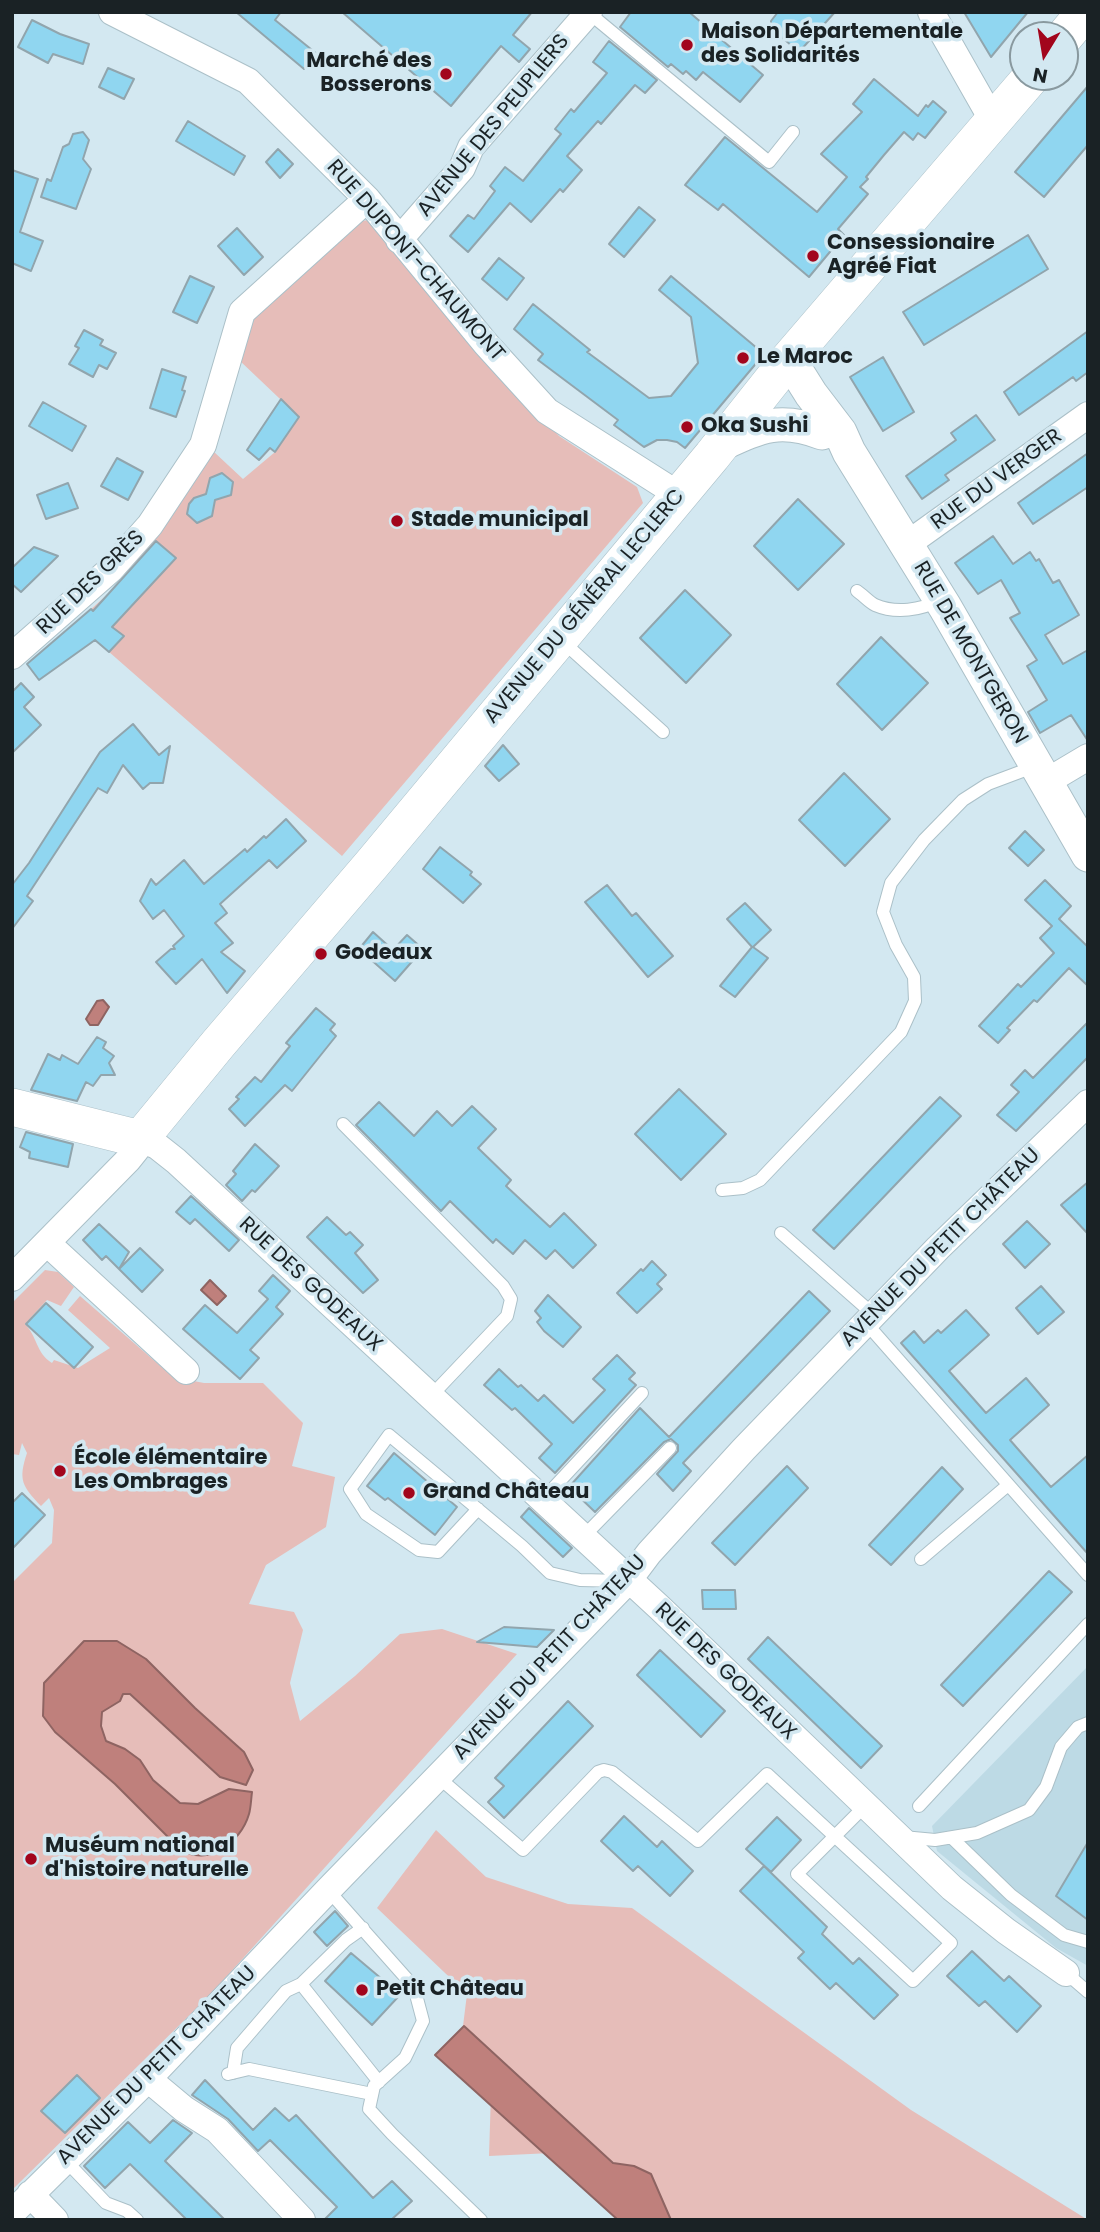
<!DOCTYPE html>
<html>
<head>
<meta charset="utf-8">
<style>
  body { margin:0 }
  #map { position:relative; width:1100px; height:2232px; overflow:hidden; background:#d3e8f1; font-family:Poppins,sans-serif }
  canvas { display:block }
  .frame { position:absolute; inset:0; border:14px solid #1a2225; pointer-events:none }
  .north { position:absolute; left:1009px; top:21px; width:70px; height:70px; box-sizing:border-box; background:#d3e8f1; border:2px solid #89999f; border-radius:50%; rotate:191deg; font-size:19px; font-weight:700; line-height:28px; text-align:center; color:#1a2225 }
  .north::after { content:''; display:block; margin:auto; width:24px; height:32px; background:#a2051c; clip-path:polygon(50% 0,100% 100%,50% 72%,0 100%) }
</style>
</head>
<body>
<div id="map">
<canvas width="1100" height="2232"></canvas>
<div class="frame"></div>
<div class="north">N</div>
</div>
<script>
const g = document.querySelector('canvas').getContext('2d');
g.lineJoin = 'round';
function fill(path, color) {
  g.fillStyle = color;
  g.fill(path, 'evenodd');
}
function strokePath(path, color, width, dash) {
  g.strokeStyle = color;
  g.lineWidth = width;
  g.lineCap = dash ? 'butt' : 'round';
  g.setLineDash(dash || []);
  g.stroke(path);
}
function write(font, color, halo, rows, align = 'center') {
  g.font = font + ' Poppins,sans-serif';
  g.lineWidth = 7;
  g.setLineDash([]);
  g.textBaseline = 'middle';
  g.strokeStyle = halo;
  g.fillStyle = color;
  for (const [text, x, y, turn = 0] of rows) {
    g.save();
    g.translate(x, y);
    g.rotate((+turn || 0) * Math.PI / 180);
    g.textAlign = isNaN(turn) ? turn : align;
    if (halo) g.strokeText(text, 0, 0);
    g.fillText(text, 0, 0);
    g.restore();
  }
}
const built = new Path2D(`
  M1088,1666V1966L1056,1948L937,1851L932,1826Z`);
const green = new Path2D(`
  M368,220L559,436L637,487L643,503L342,856L76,623L111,591L154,539L213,451L243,479L275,452L299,417L239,360L251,319L357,222Z
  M45,1270L58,1272L74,1287L61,1306L47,1300L25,1324C37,1336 36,1353 52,1363L54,1360L78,1368L110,1348L68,1310L80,1296L173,1377L204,1383H263L303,1423L292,1466L335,1477L326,1527L266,1565L249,1604L294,1612L303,1630L290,1683L300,1721L355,1676L400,1634L442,1629L517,1654L210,1995L12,2190V1583L52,1543L54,1510L49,1498L41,1506C22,1486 18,1480 27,1453L22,1443L19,1455L12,1454V1303Z
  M436,1830L486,1877L568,1904L632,1908L911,2110L1088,2220H627L551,2153L489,2156L491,2093L459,2058L467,1994L377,1908Z`);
const water = new Path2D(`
  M103,1000L109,1007L98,1025H90L86,1019L97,1001Z
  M210,1280L226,1296L217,1305L201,1290Z
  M84,1641H117L146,1659L195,1708L244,1752L253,1770L246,1785L220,1777L130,1694H123L120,1701L102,1712L101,1726L106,1741L125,1749L140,1760L153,1780L180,1803L198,1804L229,1789L252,1792C251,1799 251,1807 249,1814C241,1842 208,1868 180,1849L115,1784L55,1732L43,1716L44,1683Z
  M464,2026L613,2163L634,2166L651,2174L671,2220H618L435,2055Z`);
const building = new Path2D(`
  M236,12H281L275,20L317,54L304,69Z
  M342,12H532L513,35L530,49L519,62L501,46L451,106Z
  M631,12H689L763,75L740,102L703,72L696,80L686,71L683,74L671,64L668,67L620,27Z
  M778,12H835L799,52L771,28V21Z
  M964,12H1028L991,57Z
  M32,20L60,34L89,44L83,64L53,54L48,63L18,47Z
  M609,41L657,80L645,93L635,85L601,124L598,121L567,156L582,170L563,192L560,189L531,222L510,203L468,252L450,236L468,215L474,219L495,191L490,186L505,167L523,181L561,134L555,129L571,109L574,112L607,73L593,62Z
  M108,68L134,79L124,99L99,87Z
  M874,79L918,116L926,105L928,107L933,101L946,112L925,138L918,133L913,140L904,132L884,155L866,177L868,179L860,187L868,194L838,229L844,235L809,277L723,204L718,210L685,185L725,137L817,212L847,177L821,154L862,112L853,104Z
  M1088,86V145L1044,197L1015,172Z
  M188,121L245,156L234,175L176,141Z
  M83,132L89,140L83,159L91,169L76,209L41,197L47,179L51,181L63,147L69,144L73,134Z
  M278,149L293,164L280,178L266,162Z
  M12,170L38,179L20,232L43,241L31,271L12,263Z
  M639,207L655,220L624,257L609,244Z
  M237,228L263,257L244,275L218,246Z
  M1028,235L1048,269L924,345L903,312Z
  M499,258L524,278L507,300L482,279Z
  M190,276L214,287L197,323L173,312Z
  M671,276L764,354L685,448L677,442L667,440H657L644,447L614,425L618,420L538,360L543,354L514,329L533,304L590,350L587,352L649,398L671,396L698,363L691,317L659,290Z
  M84,330L103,340L100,345L116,353L107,369L99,365L93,377L69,364L79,348L75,346Z
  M1088,331V372L1076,381L1073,377L1019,415L1004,392Z
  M883,357L914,412L883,431L850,377Z
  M162,369L186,377L182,390L185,391L176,417L150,408Z
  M281,399L299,417L275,452L270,448L259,460L247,450Z
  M43,402L86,426L72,451L29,426Z
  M976,415L995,440L945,475L949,480L922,499L906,476L956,440L951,433Z
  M1088,453V487L1033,524L1018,503Z
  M117,458L143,472L128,500L101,486Z
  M222,473L233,482L231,495L215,500L212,516L197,523L187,514L189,504L194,498L206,494L210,478Z
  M68,483L78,508L46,519L37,495Z
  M798,499L844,544L798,590L754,546Z
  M993,536L1013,564L1030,552L1036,561L1039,559L1053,583L1059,580L1079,615L1045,635L1063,664L1088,650V741L1071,715L1040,733L1028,712L1047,700L1027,666L1037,660L1010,618L1020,613L1001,580L978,594L955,563Z
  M156,541L176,558L112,627L124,636L109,652L95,640L39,680L27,664L91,609L93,611Z
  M34,547L58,556L21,592L12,584V568Z
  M685,590L731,635L686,683L640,638Z
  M881,637L928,683L882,730L837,684Z
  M21,683L34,697L24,707L41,725L12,753V692Z
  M133,724L159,755L170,746L163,783H150L143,789L123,765L107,793L98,788L27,896L33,901L12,929V885L29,863L100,752Z
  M503,745L519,764L499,781L485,766Z
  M844,773L890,819L845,866L799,820Z
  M286,819L306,841L277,868L269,860L220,904L227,913L215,923L233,943L221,952L245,971L227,993L202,959L176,984L156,962L171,949H175L173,946L184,936L164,910L153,919L140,901L151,879L156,885L184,860L204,884L245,849L247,852L264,836L266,838Z
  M1025,831L1044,850L1028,866L1009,848Z
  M440,847L472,872L470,875L481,884L463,903L423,869Z
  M1045,880L1071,906L1059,919L1088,947V986L1069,968L1037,1002L1034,1000L1007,1028L1010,1030L998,1043L979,1026L1018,984L1021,987L1054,953L1040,938L1052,926L1025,900Z
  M607,885L632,916L636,913L673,956L648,977L585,902Z
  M745,903L771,930L753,947L768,958L735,997L720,986L752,947L727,919Z
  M373,932L393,950L407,935L423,949L395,981L359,949Z
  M316,1008L335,1024L330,1030L336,1036L292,1091L285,1085L245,1126L229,1109L239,1099L236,1097L255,1077L261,1082L290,1046L286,1043Z
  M1088,1022V1057L1016,1131L997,1115L1019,1092L1011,1085L1025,1070L1033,1078Z
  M97,1037L106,1042L103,1048L114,1056L109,1063L115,1075H101L93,1086L86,1082L77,1101L31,1090L48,1054L60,1060L62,1055L78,1064Z
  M679,1089L726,1134L681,1180L635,1134Z
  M940,1097L961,1116L834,1249L813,1230Z
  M379,1102L414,1136L437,1111L452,1126L472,1106L496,1129L478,1148L511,1180L506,1186L550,1227L564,1213L596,1245L573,1268L555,1250L546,1259L525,1240L513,1254L496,1239L493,1243L450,1201L441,1211L356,1125Z
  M26,1132L73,1144L68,1167L29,1158L30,1152L20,1147Z
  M255,1144L279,1166L255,1192L252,1190L242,1201L226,1185L236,1174L233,1171Z
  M1088,1182V1234L1061,1205Z
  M191,1196L239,1240L229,1251L195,1219L190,1224L176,1212Z
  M327,1217L346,1235L350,1232L363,1245L355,1253L378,1280L363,1293L307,1237Z
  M1027,1221L1050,1244L1025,1268L1003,1244Z
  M99,1224L129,1252L119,1269L140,1248L163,1270L142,1292L106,1256L102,1260L83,1240Z
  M652,1261L666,1275L657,1284L662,1289L637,1313L617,1293L641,1269L643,1271Z
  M273,1275L290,1291L276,1307L283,1314L250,1350L259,1358L240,1379L183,1329L205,1305L237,1333L268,1299L259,1291Z
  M1041,1286L1064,1312L1038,1334L1016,1308Z
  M809,1291L830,1311L683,1463L691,1471L673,1491L657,1474L678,1451V1445L671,1439L664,1442L595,1512L569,1487L640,1408L669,1437Z
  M548,1295L581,1327L563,1347L544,1331L537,1322L541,1318L535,1311Z
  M46,1303L93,1347L74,1368L26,1324Z
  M966,1310L989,1335L949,1371L986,1413L1026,1378L1049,1405L1010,1440L1051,1487L1088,1455V1554L901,1343L914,1331L924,1343L938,1330L941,1333Z
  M617,1355L635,1373L629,1379L636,1385L555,1473L539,1458L552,1444L515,1408L512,1410L484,1385L499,1369L518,1387L521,1385L538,1401L544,1395L573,1423L605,1390L593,1379Z
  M394,1453L457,1507L435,1535L388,1498L385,1500L367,1486Z
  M787,1466L808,1488L735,1565L712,1543Z
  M942,1467L963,1489L891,1565L869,1545Z
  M22,1493L45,1515L12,1549V1503Z
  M529,1508L572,1548L563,1557L521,1517Z
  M1049,1571L1072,1592L963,1706L941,1685Z
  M702,1590H735L736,1609H703Z
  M504,1627L554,1630L537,1647L477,1642Z
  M768,1637L882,1746L861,1768L748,1659Z
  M660,1650L725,1711L701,1737L637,1675Z
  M568,1701L593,1726L504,1818L488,1802L504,1786L495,1778Z
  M624,1816L657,1847L662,1841L693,1871L670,1896L638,1866L633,1871L601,1841Z
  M777,1817L801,1840L771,1872L746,1849Z
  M1088,1842V1920L1056,1896Z
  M764,1866L827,1927L822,1934L853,1964L859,1958L898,1995L874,2019L836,1983L830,1989L798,1958L804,1952L740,1891Z
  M335,1911L348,1926L327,1946L314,1932Z
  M972,1951L1004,1981L1009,1976L1041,2006L1017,2032L985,2001L979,2006L947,1976Z
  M351,1953L383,1980L382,1982L398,1997L372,2025L325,1981Z
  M77,2075L100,2098L65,2133L41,2111Z
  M205,2080L253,2130L275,2108L289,2121L296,2115L373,2198L392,2181L412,2201L391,2220H324L337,2207L270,2140L258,2151L228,2119L192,2095Z
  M173,2120L192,2133L165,2161L225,2220H187L130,2164L105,2188L84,2166L128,2122L150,2143Z`);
const service = new Path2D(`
  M589,13L769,162L793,132
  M857,591C863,595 869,602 875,605C896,614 921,610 940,600
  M562,641L663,732
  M343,1124L503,1286L511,1299L507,1316L431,1396
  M722,1190L743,1188L760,1180L901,1032L915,1001L914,977L896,945L883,912L891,883L924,840L963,800L988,784L1036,766
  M781,1233L874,1315
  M866,1323L1088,1575
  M543,1499L642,1393
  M478,1509L438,1552L419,1550L366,1514L350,1489L389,1435L522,1546L550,1573L580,1580L624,1581
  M583,1537L670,1448
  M921,1559L1008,1485
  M438,1777L523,1850L598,1772L604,1770L612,1772L698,1841L767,1774L951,1943L913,1981L797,1874L865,1806
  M919,1806L1088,1624
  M903,1837L935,1840L977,1833L1029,1810L1046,1787L1061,1747L1078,1727L1088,1723
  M952,1838L1011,1895L1064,1935L1088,1942
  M328,1890L414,1987L423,2021L405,2058L374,2086L369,2109L392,2134L481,2220
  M1066,1973L1088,1992
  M301,1984L379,2082
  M233,2073L237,2048L286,1991L301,1984L346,1940L363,1928
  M228,2074L249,2069L372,2094
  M65,2160L106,2203L127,2211L137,2220`);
const minor = new Path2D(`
  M112,12L248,81L367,199L486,344L547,411L679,495
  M931,12L993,121
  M399,240L462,168L471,147L589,12
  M906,545L1088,415
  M12,656L110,570L150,525L203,445L242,312L367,199
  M1046,782L1088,757
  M47,1243L186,1371
  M12,1278L128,1160L136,1150L140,1139L157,1146L176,1161L660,1608L952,1888L1006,1931L1066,1973
  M148,2079L184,2109L217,2130L302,2220
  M30,2194L55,2220
  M12,2213L148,2079L328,1890L628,1581L649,1553L744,1449L938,1248L1088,1103`);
const tertiary = new Path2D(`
  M789,359L811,394L840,432L849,452L945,607L1088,855
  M722,444C761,426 780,417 822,433`);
const secondary = new Path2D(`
  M1065,36L1085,12
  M12,1107L140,1139L218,1044L372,864L712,456L789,359L1031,77`);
const markers = [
  [687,45,7,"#a2051c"],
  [446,74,7,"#a2051c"],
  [813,256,7,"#a2051c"],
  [743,358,7,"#a2051c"],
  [687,427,7,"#a2051c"],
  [397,521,7,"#a2051c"],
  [321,954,7,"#a2051c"],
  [60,1471,7,"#a2051c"],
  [409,1493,7,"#a2051c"],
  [31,1859,7,"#a2051c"],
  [362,1990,7,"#a2051c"]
];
const poiNames = [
  ["Maison Départementale",701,33],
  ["des Solidarités",701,57],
  ["Marché des",432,62,"right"],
  ["Bosserons",432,86,"right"],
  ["Consessionaire",827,244],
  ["Agréé Fiat",827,268],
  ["Le Maroc",757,358],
  ["Oka Sushi",701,427],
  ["Stade municipal",411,521],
  ["Godeaux",335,954],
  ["École élémentaire",74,1459],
  ["Les Ombrages",74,1483],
  ["Grand Château",423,1493],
  ["Muséum national",45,1847],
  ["d'histoire naturelle",45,1871],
  ["Petit Château",376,1990]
];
const streetNames = [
  ["AVENUE DES PEUPLIERS",494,126,-51],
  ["RUE DUPONT-CHAUMONT",415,261,49],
  ["RUE DU VERGER",997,480,-36],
  ["RUE DES GRÈS",91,583,-44],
  ["AVENUE DU GÉNÉRAL LECLERC",585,607,-50],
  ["RUE DE MONTGERON",970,653,60],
  ["AVENUE DU PETIT CHÂTEAU",941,1248,-45],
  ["RUE DES GODEAUX",310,1285,43],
  ["AVENUE DU PETIT CHÂTEAU",550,1658,-47],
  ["RUE DES GODEAUX",725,1672,44],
  ["AVENUE DU PETIT CHÂTEAU",157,2066,-45]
];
fill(built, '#bddae5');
fill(green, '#e6bdb9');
fill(water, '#bf807c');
strokePath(water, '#8e6462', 2);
fill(building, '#90d6f0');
strokePath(building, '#91a5ad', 2);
strokePath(service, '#abc0c8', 14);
strokePath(minor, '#abc0c8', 28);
strokePath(tertiary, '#abc0c8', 35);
strokePath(secondary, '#abc0c8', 38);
strokePath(service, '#fff', 12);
strokePath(minor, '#fff', 26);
strokePath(tertiary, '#fff', 33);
strokePath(secondary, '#fff', 37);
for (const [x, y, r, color] of markers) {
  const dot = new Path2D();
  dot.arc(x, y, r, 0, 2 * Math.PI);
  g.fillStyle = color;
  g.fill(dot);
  strokePath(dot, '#d3e8f1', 2.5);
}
write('bold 21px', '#1a2225', '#d3e8f1', poiNames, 'left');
write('21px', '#1a2225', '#d3e8f1', streetNames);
</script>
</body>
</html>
